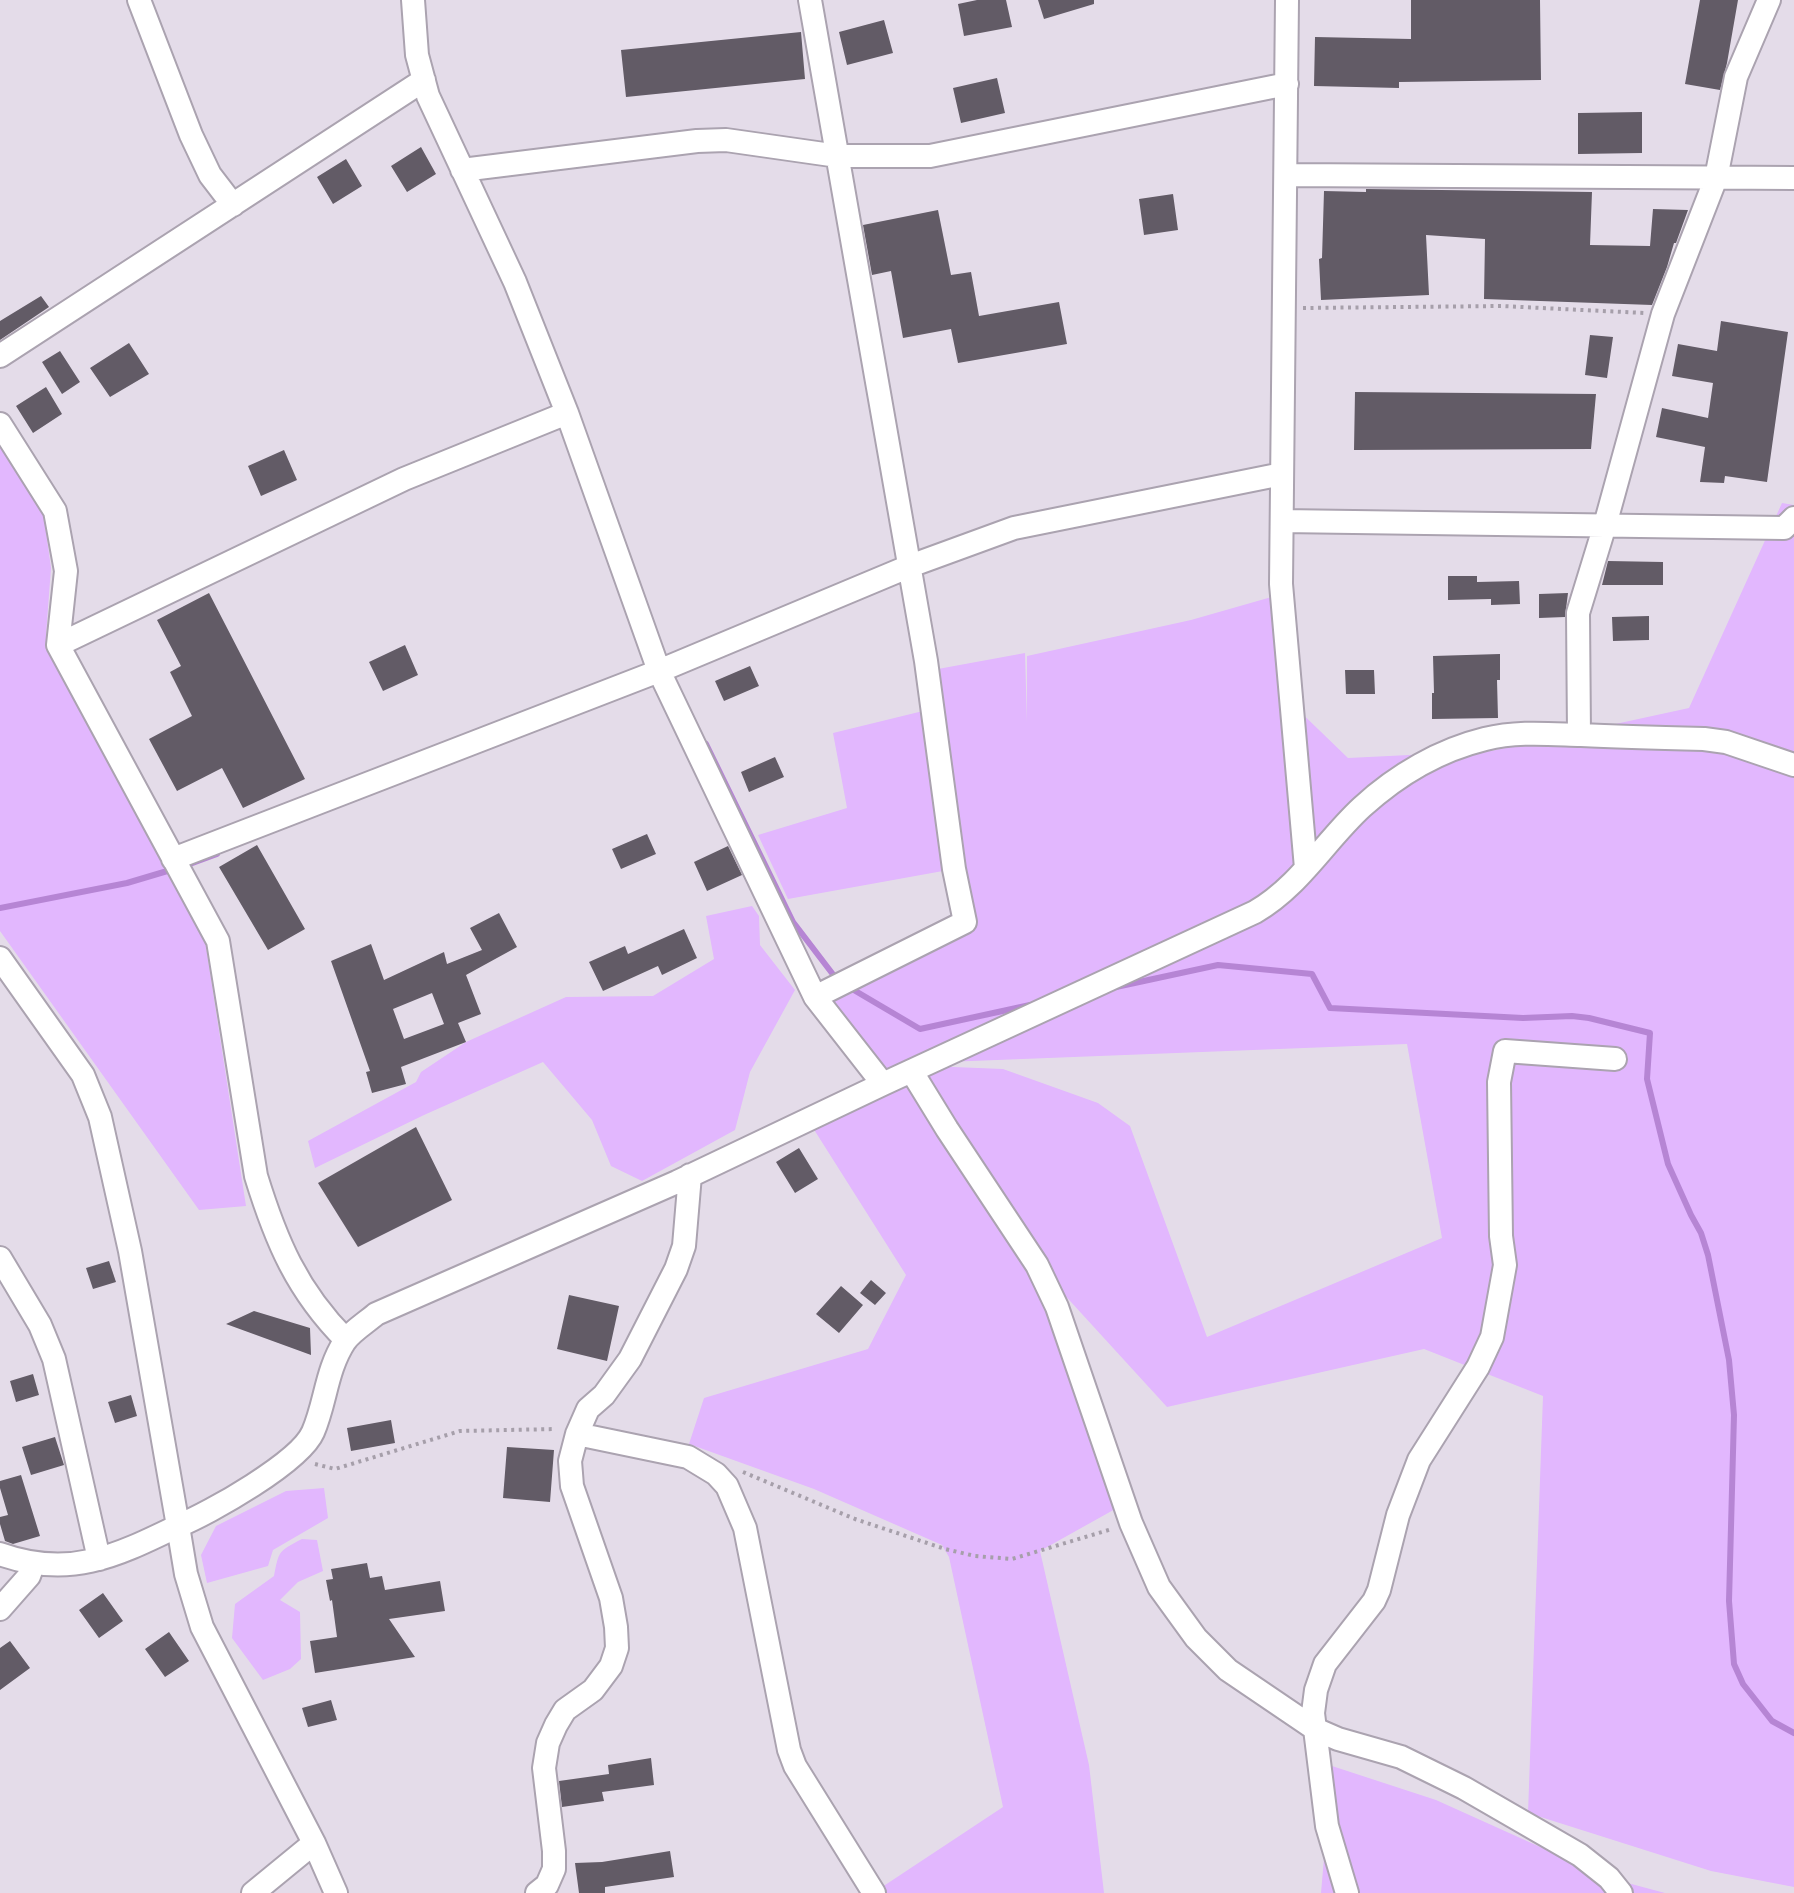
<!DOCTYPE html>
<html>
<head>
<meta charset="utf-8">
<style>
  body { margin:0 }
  canvas { display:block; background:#e4dce9 }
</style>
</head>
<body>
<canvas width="1794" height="1893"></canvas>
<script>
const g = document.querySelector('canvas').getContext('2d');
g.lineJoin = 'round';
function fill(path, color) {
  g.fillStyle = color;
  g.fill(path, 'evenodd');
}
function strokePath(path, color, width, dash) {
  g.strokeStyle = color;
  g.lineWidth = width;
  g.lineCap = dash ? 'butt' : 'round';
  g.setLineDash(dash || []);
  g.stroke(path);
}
const green = new Path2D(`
  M0,441L44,517L51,568L46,635L205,940L246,1206L199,1210L0,931Z
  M1782,503L1794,505V1887L1711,1871L1528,1813L1543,1396L1424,1349L1167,1407L1039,1267L1117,1508L1040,1551L1089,1765L1104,1893H873L1003,1807L949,1557L942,1545L814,1489L689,1444L704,1398L868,1349L906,1275L813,1128L928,1066L1003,1069L1098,1103L1130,1126L1207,1337L1442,1238L1407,1044L920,1063L883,1075L827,994L970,924L927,671L1025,653L1027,723V656L1191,620L1282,594L1288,700L1348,758L1491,751L1689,708Z
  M923,711L954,869L788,899L758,835L847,808L833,733Z
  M752,906L759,916L760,945L795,990L750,1072L735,1130L642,1181L611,1166L592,1120L543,1062L424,1115L315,1168L308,1141L416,1082L421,1072L466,1042L566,997L653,996L714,959L706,916Z
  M324,1488L328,1518L273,1550L268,1566L207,1583L201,1555L216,1526L286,1491Z
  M302,1539L317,1540L323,1571L298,1582L280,1600L300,1612L301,1659L290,1669L263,1680L232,1638L235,1604L274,1576C279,1550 279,1551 302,1539Z
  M1332,1766L1436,1800L1609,1878L1665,1893H1321Z`);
const stream = new Path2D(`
  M706,744L793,922L838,981
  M187,865L217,854
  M0,908L127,883L174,869
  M847,986L920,1029L1030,1005
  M1116,987L1218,965L1312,974L1330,1008L1523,1018L1572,1016L1589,1018L1650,1033L1647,1079L1668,1164L1691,1215L1701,1233L1708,1255L1729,1360L1734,1415L1729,1601L1734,1664L1743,1684L1772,1721L1794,1733`);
const building = new Path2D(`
  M977,0H1006L1012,27L964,36L958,4Z
  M1038,0H1094V4L1044,19Z
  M1411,0H1540L1541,80L1399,82V88L1314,86L1315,37L1411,39Z
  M1700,0H1738L1727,63L1720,90L1685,84Z
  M884,20L893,53L847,65L839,32Z
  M801,32L805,79L626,97L621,50Z
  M997,78L1005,113L961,123L953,88Z
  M1642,112V153L1578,154V113Z
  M421,147L436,174L407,192L391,166Z
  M346,159L362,186L333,204L317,177Z
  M1366,189L1592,192L1590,245L1650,246L1653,209L1688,210L1676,243H1674L1667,267L1652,305L1484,299L1485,239L1426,235L1429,295L1321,300L1319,259L1322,258L1324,191L1366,192Z
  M1173,194L1178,230L1144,235L1139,199Z
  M938,210L951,275L971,272L979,316L1059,302L1067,344L958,363L951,329L903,338L891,271L872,275L863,225Z
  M41,296L49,307L0,340V321Z
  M1721,321L1788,332L1767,482L1725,476L1724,483L1700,482L1705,447L1656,437L1662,408L1708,418L1713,383L1672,376L1678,344L1717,351Z
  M1590,335L1613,337L1607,378L1585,375Z
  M129,343L149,374L110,397L90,368Z
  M60,351L80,382L62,394L42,362Z
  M46,387L62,414L33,433L16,406Z
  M1355,392L1596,394L1591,449L1354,450Z
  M284,450L297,480L261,496L248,466Z
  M1608,561L1663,562V585H1602Z
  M1448,576H1477V582L1519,581L1520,604L1491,605V599L1448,600Z
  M209,593L305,779L243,808L222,768L177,791L149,739L192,716L170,672L181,666L157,620Z
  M1568,593L1565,617L1539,618V594Z
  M1649,616V640L1613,641L1612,617Z
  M405,645L418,675L383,691L369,662Z
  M1500,654V680H1497L1498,718L1432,719V693H1434L1433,656Z
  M750,666L759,686L724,701L715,681Z
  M1345,670H1374L1375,694H1346Z
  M775,757L784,777L749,792L741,772Z
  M647,834L656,854L621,869L612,849Z
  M257,845L305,929L268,950L219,867Z
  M728,846L742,875L707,891L694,862Z
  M499,913L517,947L466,975L481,1014L458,1023L466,1042L401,1067L406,1084L372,1093L366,1072L370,1071L331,961L371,944L384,980L444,952L447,964L482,950L470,928ZM432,993L444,1024L404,1039L393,1009Z
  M684,929L697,958L662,975L658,966L603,991L589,962L625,946L628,954Z
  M416,1127L452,1200L358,1247L318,1183Z
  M799,1148L818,1179L795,1193L776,1162Z
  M109,1261L116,1282L93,1289L86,1268Z
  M871,1280L886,1293L875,1305L860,1293Z
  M841,1286L863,1305L839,1333L816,1314Z
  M569,1295L619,1306L607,1361L557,1349Z
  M254,1311L310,1328L311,1355L226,1324Z
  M33,1374L39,1395L16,1402L10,1381Z
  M131,1395L137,1416L115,1423L108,1402Z
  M391,1420L395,1443L351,1451L347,1428Z
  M55,1437L64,1465L31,1475L22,1447Z
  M507,1447L554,1450L550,1502L503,1498Z
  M21,1475L40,1536L13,1544L5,1541L0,1524V1517L8,1515L0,1488V1481Z
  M367,1563L370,1578L382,1576L385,1590L440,1581L445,1611L389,1619L415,1657L315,1673L310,1641L337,1637L332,1600L330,1601L326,1580L333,1579L331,1569Z
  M103,1593L123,1621L99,1638L79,1610Z
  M169,1632L189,1661L165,1677L145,1649Z
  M10,1641L30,1668L0,1690V1648Z
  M331,1700L337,1720L308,1727L302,1708Z
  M651,1758L654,1785L602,1792L604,1801L562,1807L559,1781L609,1774L608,1765Z
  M670,1851L674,1877L605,1887V1893H579L575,1863L602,1862Z`);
const path = new Path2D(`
  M1303,308L1501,306L1644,313
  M315,1464L335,1469L460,1431L556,1429
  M743,1472L855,1519L945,1549L975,1556L1012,1559L1112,1529`);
const minor = new Path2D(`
  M139,0L191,135L210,175L233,205
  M413,0L417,55L428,96L515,282L567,413L659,671L815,997L883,1084
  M810,0L926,661L954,869L965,922L815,997
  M1287,0L1281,584L1306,868
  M462,170L697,141L726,140L838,156H930L1287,84
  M1287,175L1794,178
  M0,356L424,80
  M0,424L55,511L66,571L58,645L218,941L256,1176C276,1241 297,1291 346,1340
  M1282,521L1784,528L1794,518
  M58,645L404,479L567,413
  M1579,735L1578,613L1605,525L1663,314L1716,178L1736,77L1769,0
  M173,859L659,671L910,566L1014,528L1282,474
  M0,958L83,1075L100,1117L130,1251L178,1526C116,1556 70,1579 0,1554
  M912,1072L947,1129L1037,1265L1057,1307L1131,1523L1159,1587L1196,1638L1228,1670L1315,1729L1338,1739L1401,1757L1464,1788L1580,1855L1609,1878L1621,1893
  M0,1258L40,1325L54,1359L99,1559
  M577,1434L688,1457L716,1474L727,1486L745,1528L789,1750L795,1766L874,1893
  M0,1609L29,1576L33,1565
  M253,1893L314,1843
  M336,1893L314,1843L202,1627L186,1574L178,1526C210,1513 300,1462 313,1432C326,1402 326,1370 345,1341C352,1331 367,1322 376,1314L677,1182L883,1084L1255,912C1300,886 1325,841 1362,807C1397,775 1440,750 1485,739C1517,731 1548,734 1581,735C1622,737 1663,738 1704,739L1726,742L1794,765
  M537,1893L547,1885L554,1869V1851L544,1768L548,1743L556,1725L565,1710L593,1690L611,1666L617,1648L616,1627L611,1598L572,1486L570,1461L577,1434L588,1409L604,1395L630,1359L676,1269L684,1246L690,1175
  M1347,1893L1327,1826L1313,1713L1316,1690L1325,1664L1374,1601L1379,1590L1398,1515L1419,1460L1478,1367L1492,1337L1505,1265L1501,1236L1499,1082L1505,1051L1615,1059`);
fill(green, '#e2b7fe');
strokePath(stream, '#b685d4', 6);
fill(building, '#625b66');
strokePath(minor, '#aba3b0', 26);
strokePath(path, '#a69faa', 4, [3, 4.5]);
strokePath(minor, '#fff', 22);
</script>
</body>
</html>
